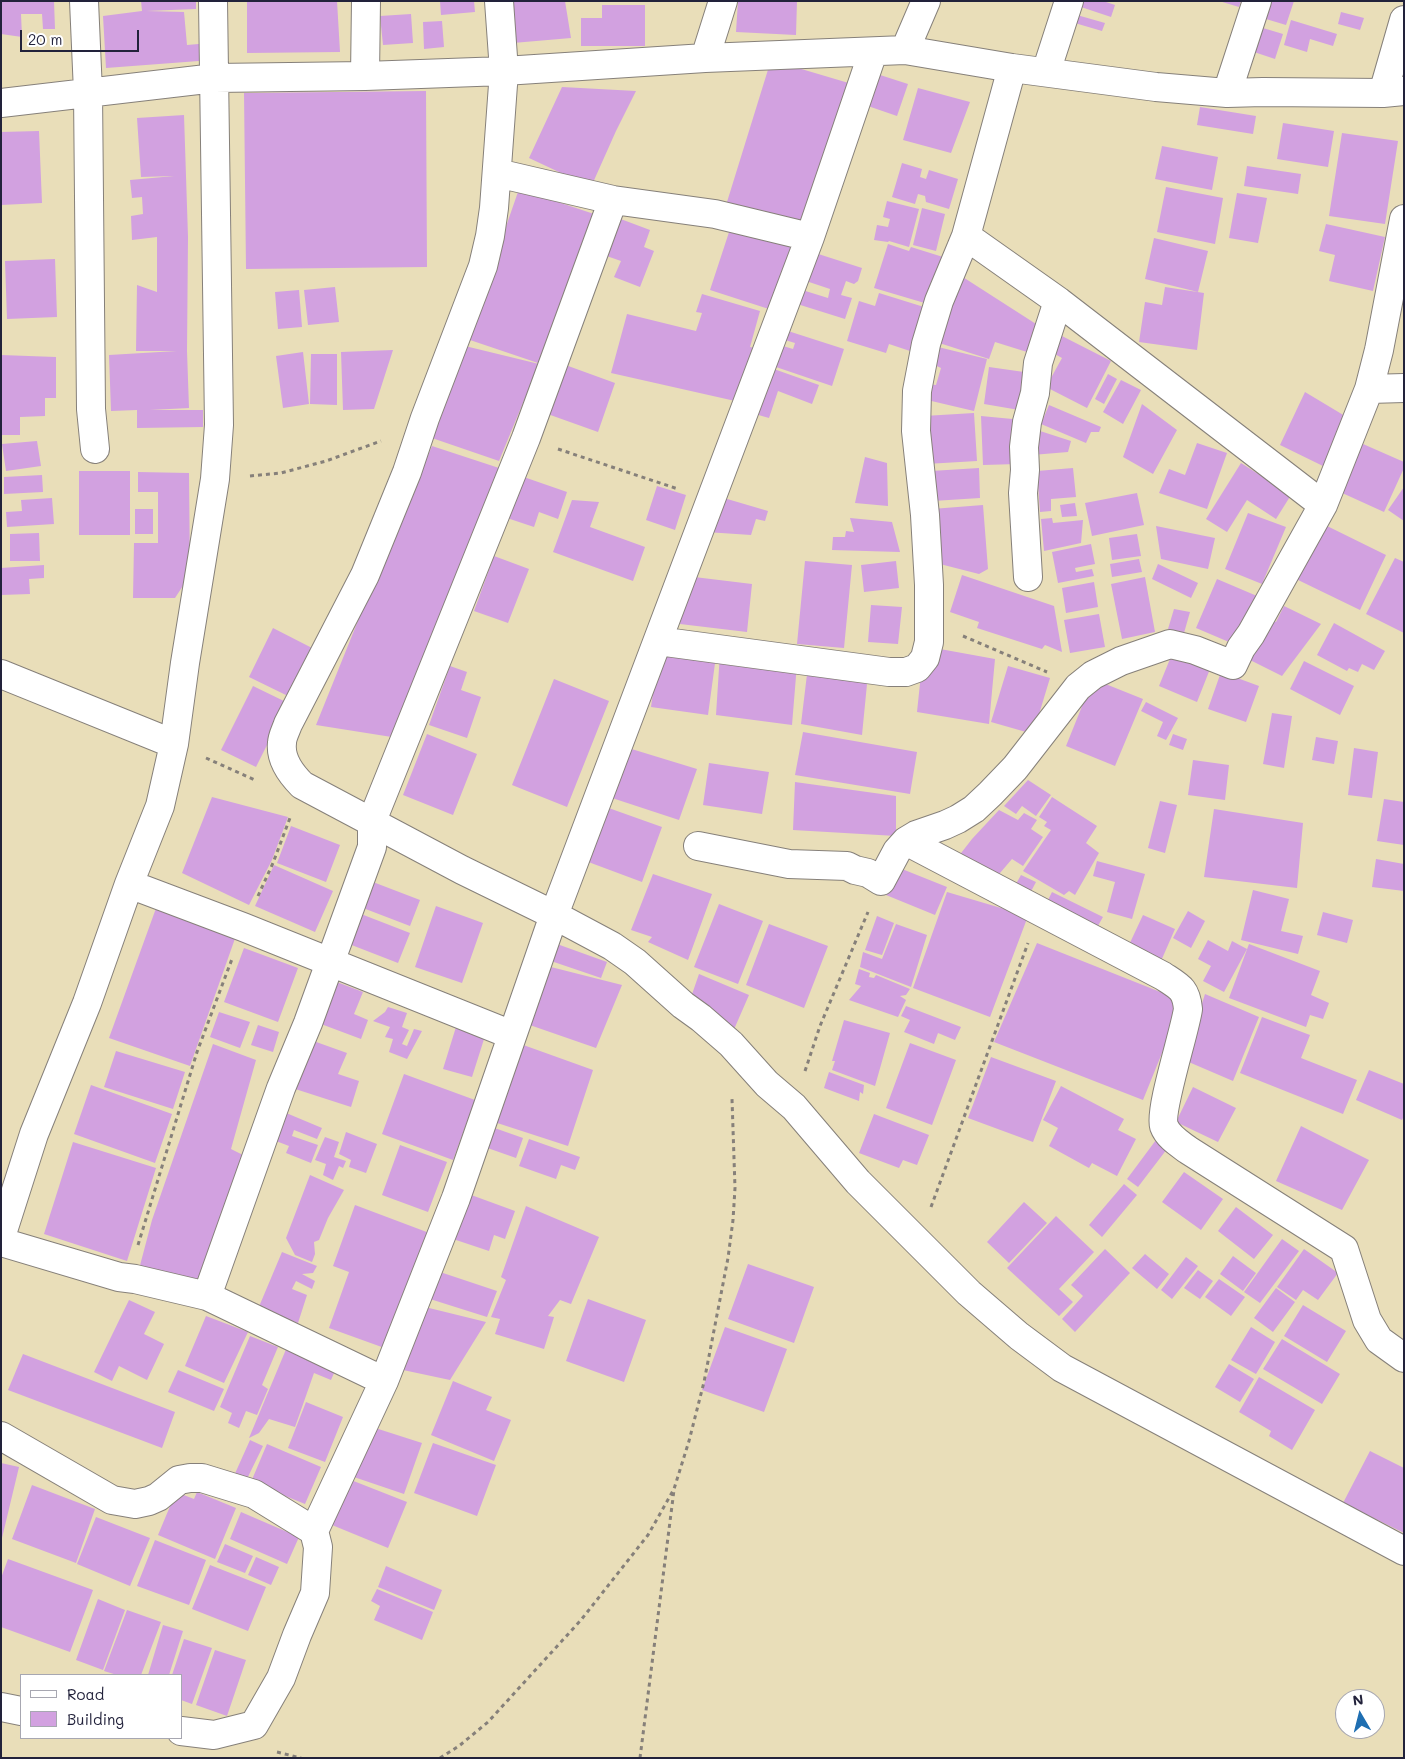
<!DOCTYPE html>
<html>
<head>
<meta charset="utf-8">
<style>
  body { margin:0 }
  #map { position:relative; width:1405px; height:1759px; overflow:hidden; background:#e9deb9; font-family:Mali,sans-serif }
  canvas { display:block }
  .frame { position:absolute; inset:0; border:2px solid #22223b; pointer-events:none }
  .legend { position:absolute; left:20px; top:1674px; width:162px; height:65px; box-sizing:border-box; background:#fff; border:1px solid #a7a7b1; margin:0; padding:6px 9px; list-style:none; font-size:15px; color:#22223b }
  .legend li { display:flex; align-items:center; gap:10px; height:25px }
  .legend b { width:25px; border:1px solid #a7a7b1 }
  .north { position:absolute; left:1335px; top:1689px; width:50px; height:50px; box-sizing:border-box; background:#fff; border:1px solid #a7a7b1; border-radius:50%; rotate:352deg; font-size:14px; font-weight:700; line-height:20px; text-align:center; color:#22223b }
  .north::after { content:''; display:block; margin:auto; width:18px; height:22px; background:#1f6fb2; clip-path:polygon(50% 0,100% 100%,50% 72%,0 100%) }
  .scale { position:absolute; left:20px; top:30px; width:119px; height:22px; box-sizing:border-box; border:2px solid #22223b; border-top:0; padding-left:6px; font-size:15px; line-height:18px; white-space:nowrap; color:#22223b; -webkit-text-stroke:4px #fff; paint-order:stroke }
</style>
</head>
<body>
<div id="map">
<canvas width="1405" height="1759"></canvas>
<div class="frame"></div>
<ul class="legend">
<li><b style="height:6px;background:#fff"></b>Road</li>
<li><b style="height:14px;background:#d2a1e0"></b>Building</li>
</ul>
<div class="north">N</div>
<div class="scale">20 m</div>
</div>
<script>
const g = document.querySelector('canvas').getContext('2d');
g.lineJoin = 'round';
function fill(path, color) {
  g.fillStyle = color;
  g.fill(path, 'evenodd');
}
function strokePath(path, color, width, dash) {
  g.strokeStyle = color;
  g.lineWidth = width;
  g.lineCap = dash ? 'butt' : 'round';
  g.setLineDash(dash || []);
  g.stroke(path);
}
const building = new Path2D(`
  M1,1H54L55,29H43L42,14H21L22,37L1,34Z
  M141,1H196V9L146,11L184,12L187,45L210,43L212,60L106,68L103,16L142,11Z
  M247,1H337L340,52L247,53Z
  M440,1H474L475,12L441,15Z
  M512,1H565L571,38L513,43Z
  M738,1H797L796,35L736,32Z
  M1076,1H1103L1115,5L1111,17L1075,5Z
  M1219,1H1241L1239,7Z
  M1260,1H1294L1286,25L1256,16Z
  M602,5H645V46H581V18H602Z
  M1341,12L1364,18L1360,30L1338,24Z
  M1070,13L1105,23L1102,31L1068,21Z
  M411,14L413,43L383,45L380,16Z
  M1291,20L1337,34L1333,46L1310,39L1307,52L1284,45Z
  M442,21L444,47L424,49L423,22Z
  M1253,25L1283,34L1275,59L1245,49Z
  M771,60L852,84L808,226L727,202Z
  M877,74L908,84L897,116L865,105Z
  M562,87L636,91L616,131L591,187L529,158Z
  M918,88L970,102L951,153L903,140Z
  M426,91L427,267L246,269L244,93Z
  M1200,107L1256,116L1253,134L1197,125Z
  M184,115L188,237L187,351L189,408L150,410H203V427L137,428V410L111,411L109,355L177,351H136L137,285L157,292V237L132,240L131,216L143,214L142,197L132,198L130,180L174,176L141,177L137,118Z
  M1283,123L1334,131L1328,167L1277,159Z
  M39,131L42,203L1,205V132Z
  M1342,133L1398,141L1385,224L1329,216Z
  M1162,146L1218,157L1212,190L1155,179Z
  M902,163L922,169L920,177L926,179L929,170L958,179L949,209L926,202L925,196L918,194L915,204L892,197Z
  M1247,166L1301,174L1298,194L1244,186Z
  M1166,187L1223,198L1215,244L1157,232Z
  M519,189L597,215L544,365L467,339Z
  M1237,193L1267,198L1258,243L1229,238Z
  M887,201L919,209L909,247L889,241L888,242L874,240L877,225L888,227L890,219L883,217Z
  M922,208L945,214L936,251L913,245Z
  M610,215L650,230L644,247L654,251L640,287L614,277L621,261L598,253Z
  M733,220L798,242L775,311L710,290Z
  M1326,224L1385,237L1373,291L1329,281L1335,255L1319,251Z
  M1154,238L1208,251L1198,292L1145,279Z
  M888,244L909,251L911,247L943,257L928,304L874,288Z
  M809,251L862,268L858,281L854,284L846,281L841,295L852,298L845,319L794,303L799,289L828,298L830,289L800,279Z
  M55,259L57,317L7,319L5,261Z
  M955,272L1036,324L1027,352L995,342L989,359L933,341Z
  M335,287L339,322L308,325L304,290Z
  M1165,287L1204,293L1197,350L1139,342L1145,302L1162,305Z
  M299,290L302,327L278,329L275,292Z
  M879,293L924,307L910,351L889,344L886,353L847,341L859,301L875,306Z
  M702,294L760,311L750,347L760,349L744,403L611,373L627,314L696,331L702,313L696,312Z
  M788,331L844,349L832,386L776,367L783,346L793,349L795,343L785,340Z
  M1060,335L1111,361L1087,408L1046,387L1062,358L1051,352Z
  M465,346L539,364L499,461L429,437Z
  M934,346L987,359L974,411L923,399L926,384L936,385L941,368L930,363Z
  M393,350L374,409L343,410L341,352Z
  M303,352L309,404L283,408L276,356Z
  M311,354H337V405L310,404Z
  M1,355L56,357V398H45V416L20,417V435H1Z
  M560,363L615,383L598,432L542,412Z
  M989,367L1031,373L1025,411L984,404Z
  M771,368L819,385L812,404L778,391L769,418L755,414Z
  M1108,374L1117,379L1104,404L1095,399Z
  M1121,380L1141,390L1123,424L1103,412Z
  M1305,392L1345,416L1325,467L1280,445Z
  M1142,404L1177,430L1153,474L1123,457Z
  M1049,405L1101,427L1099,432H1091L1086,443L1041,424Z
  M974,413L977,461L926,464L924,416Z
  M981,416L1023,420L1018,464L983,465Z
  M1040,431L1071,441L1068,452L1032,455Z
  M37,441L41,466L6,471L2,444Z
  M1197,443L1227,453L1207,509L1159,493L1169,469L1185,475Z
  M1363,444L1404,462V468L1384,512L1340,492Z
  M432,446L499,468L398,738L316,725L372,586Z
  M865,457L887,463L888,506L855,503Z
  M1241,463L1291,495L1276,519L1247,500L1227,532L1206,519Z
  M979,468L980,498L933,501L931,471Z
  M1073,468L1076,497L1051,499V511L1040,512L1037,471Z
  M79,471H130V535H79Z
  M138,472L189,473L190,575L175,598H133L134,543H158V492H138Z
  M42,475L43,492L4,494V477Z
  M518,475L567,492L558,519L539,512L534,527L504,517Z
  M657,486L686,495L675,530L646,520Z
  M1404,487V521L1388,510Z
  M1137,493L1144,525L1092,536L1085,503Z
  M717,496L768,511L765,521L756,519L751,535L706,532Z
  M52,498L54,524L7,527L6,512L22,511L21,500Z
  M572,500L599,502L590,527L645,547L633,581L553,552Z
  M1075,503L1077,516L1062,517L1060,505Z
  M983,505L988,569L979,574L936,563L932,509Z
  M135,509H153V534H135Z
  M1248,513L1286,527L1262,584L1225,569Z
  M850,518L892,522L900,552L832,550L833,537H845L846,531L854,532Z
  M1052,518L1053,523L1083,520L1081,543L1044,551L1041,519Z
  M1323,524L1386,555L1360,610L1296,579Z
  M1156,526L1215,538L1208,569L1161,559Z
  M39,533L40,561H10V534Z
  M1137,534L1141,556L1112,560L1109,538Z
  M1091,544L1095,564L1075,568L1076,572L1092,569L1094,576L1058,583L1052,552Z
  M494,556L529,569L508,623L474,611Z
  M1395,558L1404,562V633L1366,614Z
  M1139,559L1142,572L1112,577L1110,564Z
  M805,561L852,565L844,648L797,644Z
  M896,561L899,588L864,592L861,565Z
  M1158,564L1198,583L1191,598L1152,579Z
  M44,565V578L29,579L30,594L1,595V568Z
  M962,575L1054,606L1062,652L1045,645L1042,649L977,628L979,622L950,612Z
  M686,576L752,584L747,632L680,624Z
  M1145,577L1155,632L1122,639L1111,584Z
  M1217,579L1257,596L1236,645L1196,628Z
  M1094,582L1098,607L1066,613L1062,588Z
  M871,605L902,607L898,644L868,642Z
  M1284,606L1321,624L1282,676L1244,657L1265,616L1276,622Z
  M1174,609L1190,612L1184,633L1168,629Z
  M1099,614L1105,647L1070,653L1064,620Z
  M1334,623L1385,651L1374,670L1362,664L1358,672L1349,668L1347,671L1317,655Z
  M273,628L314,649L290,697L249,677Z
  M659,649L716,656L708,715L651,707Z
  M940,649L995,659L989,724L917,712L921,674Z
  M720,653L797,664L792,725L716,715Z
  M1172,654L1210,669L1197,702L1159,686Z
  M1304,661L1354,686L1340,715L1290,689Z
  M450,666L467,672L461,690L481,697L467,738L429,725Z
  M808,666L868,674L862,735L801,724Z
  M1008,666L1050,678L1033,734L991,722Z
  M1221,672L1259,686L1246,722L1208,709Z
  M554,679L609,701L567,807L512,785Z
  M1093,679L1143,699L1115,766L1066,746Z
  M253,686L288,703L256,767L221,750Z
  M1146,702L1178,718L1166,740L1157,736L1163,722L1141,711Z
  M1272,713L1292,716L1284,768L1263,764Z
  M803,732L917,752L910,794L795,775Z
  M427,734L477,754L453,815L403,795Z
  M1173,734L1187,739L1183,750L1169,745Z
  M1316,737L1338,741L1334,764L1312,760Z
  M625,747L697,769L679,820L606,796Z
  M1354,748L1378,752L1372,798L1348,795Z
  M1193,760L1229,765L1225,800L1188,795Z
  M709,763L769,772L762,814L703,805Z
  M1028,780L1051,795L1036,816L1022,806L1016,814L1004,806Z
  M795,782L896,796V836L793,830Z
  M212,797L288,817L272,860L249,905L182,873Z
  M1052,797L1097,826L1086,843L1099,853L1075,895L1069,891L1064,895L1023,871L1051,830L1044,826L1047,822L1039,817Z
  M1384,799L1404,802V845L1377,841Z
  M1160,801L1177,805L1165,853L1148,848Z
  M603,806L662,827L642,882L583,860Z
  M1214,809L1303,823L1297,888L1204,877Z
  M999,810L1018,820L1024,813L1037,820L1031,829L1043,837L1023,866L1012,859L994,880L958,857L972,839Z
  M291,826L340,845L326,882L277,863Z
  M1376,859L1404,864V891L1372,887Z
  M1097,861L1145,874L1132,919L1107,912L1115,882L1093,876Z
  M274,865L333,891L315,932L255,906Z
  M897,867L947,887L935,915L886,895Z
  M653,874L712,894L688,960L648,942L652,937L631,930Z
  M1021,875L1036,882L1027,899L1012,891Z
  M373,882L420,900L410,926L363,908Z
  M1253,890L1289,899L1281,931L1303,936L1298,954L1241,940Z
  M947,892L1028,916L990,1017L913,988Z
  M1052,892L1103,917L1095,931L1045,906Z
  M159,900L238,930L190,1066L109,1038Z
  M719,904L763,921L738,984L694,967Z
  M436,906L483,923L462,983L415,967Z
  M1188,911L1205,921L1191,948L1173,938Z
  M1323,912L1353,920L1347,943L1317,935Z
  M361,914L410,933L398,963L349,944Z
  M1143,915L1175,929L1161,961L1128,947Z
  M877,916L894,923L882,955L865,950Z
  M769,924L828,946L804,1008L746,985Z
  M896,924L927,935L911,987L860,967L863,952L882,959Z
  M1208,940L1228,951L1232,941L1247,949L1224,992L1203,981L1211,966L1198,959Z
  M1037,943L1183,1001L1143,1100L994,1042Z
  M557,944L607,962L601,978L551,961Z
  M1249,944L1320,971L1311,995L1329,1003L1323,1019L1310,1015L1306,1027L1229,998Z
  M244,948L298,968L278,1022L224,1002Z
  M543,965L622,985L596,1048L524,1023Z
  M859,969L870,973L869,977L874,978L876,975L910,989L906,995L900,996L906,1000L898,1017L849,1000L861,986L855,984Z
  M699,974L749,995L732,1034L689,1003Z
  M329,979L363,992L354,1014L368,1020L361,1039L313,1021Z
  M1205,994L1259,1017L1233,1081L1184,1060Z
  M906,1006L961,1027L955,1040L938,1033L934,1044L904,1032L910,1020L901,1016Z
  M388,1007L407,1013L402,1027L409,1030L402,1044L407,1046L414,1029L422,1031L407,1059L389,1052L393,1039L385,1037L390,1027L373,1021L385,1012Z
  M219,1012L250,1022L240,1048L210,1037Z
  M1262,1017L1310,1035L1301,1058L1357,1080L1343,1114L1240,1073Z
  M844,1020L890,1033L875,1086L832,1070L835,1061H832Z
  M258,1025L279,1032L273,1052L251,1045Z
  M456,1027L485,1036L472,1077L443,1069Z
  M305,1038L347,1053L338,1074L359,1081L351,1107L286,1086Z
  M515,1042L593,1070L568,1146L488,1120Z
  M910,1043L956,1060L932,1125L886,1108Z
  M213,1044L256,1060L231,1149L245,1156L198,1290L138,1273L152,1220Z
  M116,1051L185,1072L173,1109L104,1087Z
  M991,1057L1056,1081L1033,1142L968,1118Z
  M1369,1070L1404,1084V1116L1402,1120L1356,1100Z
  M829,1072L864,1085L863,1094L860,1092L859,1101L824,1088Z
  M404,1074L475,1100L453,1160L382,1134Z
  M91,1085L172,1114L155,1163L74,1134Z
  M1061,1086L1124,1119L1118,1130L1136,1139L1117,1176L1092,1163L1089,1168L1049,1146L1058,1128L1043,1120Z
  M1193,1087L1236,1108L1218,1142L1176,1122Z
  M279,1110L322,1128L317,1139L294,1130L292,1136L318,1145L311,1163L286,1153L289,1146L276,1141Z
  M874,1114L929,1135L917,1165L903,1160L899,1168L859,1153Z
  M486,1125L523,1138L516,1158L479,1145Z
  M1301,1126L1369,1160L1342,1210L1276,1181Z
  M346,1132L377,1144L366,1173L349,1167L351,1160L339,1154Z
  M325,1137L339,1142L334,1157L346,1161L343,1168L339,1166L333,1180L323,1175L326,1164L315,1160Z
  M529,1139L580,1157L575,1170L561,1165L556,1179L519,1166Z
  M1156,1140L1167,1149L1138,1187L1127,1179Z
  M73,1142L156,1168L127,1261L44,1234Z
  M400,1145L447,1162L428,1212L382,1195Z
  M1184,1172L1223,1199L1201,1230L1162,1202Z
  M310,1175L344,1190L328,1218L319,1240L314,1242L315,1254L312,1262L295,1255L286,1238Z
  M1124,1184L1137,1195L1102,1237L1089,1225Z
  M463,1192L515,1211L505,1239L494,1235L489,1251L447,1237Z
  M1024,1202L1047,1223L1009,1263L987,1242Z
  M355,1205L432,1234L390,1350L329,1328L349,1272L333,1266Z
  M526,1206L599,1237L571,1304L560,1300L548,1316L554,1317L544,1349L495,1334L500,1319L491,1317L506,1280L501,1277Z
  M1236,1207L1273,1235L1254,1259L1218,1231Z
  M1056,1216L1094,1252L1059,1289L1073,1302L1059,1316L1007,1268Z
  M1282,1239L1299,1251L1260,1303L1244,1292Z
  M1105,1249L1130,1273L1075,1332L1062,1319L1083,1296L1071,1285Z
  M1304,1249L1338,1273L1318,1300L1303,1290L1296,1300L1277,1287Z
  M282,1252L317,1266L313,1273L302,1274L315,1281L312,1289L296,1281L292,1289L307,1295L298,1323L258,1309Z
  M1145,1254L1169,1274L1157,1289L1132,1268Z
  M1233,1256L1256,1273L1243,1291L1220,1274Z
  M1186,1257L1198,1266L1172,1299L1161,1290Z
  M748,1264L814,1287L794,1343L728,1319Z
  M1198,1270L1213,1281L1200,1299L1184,1288Z
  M440,1272L497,1291L487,1317L430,1299Z
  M1219,1279L1245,1297L1231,1316L1205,1297Z
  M1276,1288L1295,1302L1273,1332L1254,1318Z
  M588,1299L646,1320L624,1382L566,1361Z
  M129,1300L155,1312L144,1334L164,1344L147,1380L119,1366L112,1381L94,1372Z
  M1303,1305L1346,1331L1327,1362L1284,1336Z
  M425,1307L486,1322L450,1380L403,1370Z
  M206,1316L248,1332L224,1383L185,1366Z
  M725,1327L787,1349L764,1412L702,1390Z
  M1251,1327L1275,1342L1256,1374L1231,1360Z
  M250,1336L278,1347L262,1385L268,1389L257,1415L246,1411L239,1428L228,1423L232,1413L220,1407Z
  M1282,1339L1340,1374L1322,1404L1263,1369Z
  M287,1347L337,1366L331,1380L314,1373L295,1427L269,1419L259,1433L249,1438Z
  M23,1354L175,1412L162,1448L8,1390Z
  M1229,1364L1254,1379L1240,1402L1215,1387Z
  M178,1370L224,1389L214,1411L168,1392Z
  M1259,1377L1315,1410L1292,1450L1269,1436L1271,1431L1239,1412Z
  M453,1381L492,1397L486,1410L511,1420L494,1461L431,1435Z
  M306,1402L343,1417L325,1462L288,1448Z
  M369,1426L422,1443L404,1494L348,1475Z
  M250,1440L263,1446L245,1483L233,1478Z
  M433,1443L496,1465L477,1516L414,1493Z
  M267,1444L321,1467L305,1504L251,1482Z
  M1370,1451L1404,1468V1533L1343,1503Z
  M1,1463L19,1467L2,1538H1Z
  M351,1480L407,1502L388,1548L332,1525Z
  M32,1485L95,1509L76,1563L12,1539Z
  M176,1492L194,1499L197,1492L236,1508L215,1559L158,1535Z
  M241,1512L299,1537L287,1564L230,1539Z
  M96,1517L150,1538L130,1586L77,1564Z
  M155,1540L206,1560L189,1605L137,1586Z
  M225,1544L253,1556L245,1573L217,1562Z
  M256,1557L279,1567L271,1585L248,1575Z
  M8,1559L93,1590L70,1652L1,1627V1578Z
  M210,1565L266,1587L248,1631L192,1609Z
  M386,1566L442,1590L434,1610L378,1587Z
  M377,1589L433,1612L422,1640L374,1620L380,1606L371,1601Z
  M98,1599L125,1610L103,1670L76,1660Z
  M127,1610L161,1622L141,1675H117L104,1671Z
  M163,1625L183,1631L169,1675H148Z
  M184,1639L212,1648L192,1704L181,1700V1675H172Z
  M215,1650L246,1660L227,1716L196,1705Z`);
const path = new Path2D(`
  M558,449L678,489
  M250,476L281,473L326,461L381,441
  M963,636L1047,672
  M206,758L255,780
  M258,896L273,863L290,818
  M805,1071L820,1026L868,912
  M931,1207L1028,943
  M138,1245L197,1052L232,959
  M277,1752L301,1758
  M440,1758L459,1746L488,1722L581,1620L648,1535L674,1489L689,1441L704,1382L728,1258L733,1220L735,1188L732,1099
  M640,1758L674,1490`);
const minor = new Path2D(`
  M84,1L88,92L91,409L95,449
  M926,1L905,50L705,58L504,71L494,208L490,236L483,266L425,418L407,472L365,575L288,724C286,730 282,737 282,743C280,760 291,774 302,785L462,870L554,915L612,946L635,962L683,1005L701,1018L731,1044L767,1084L794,1107L858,1182L969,1293L1019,1336L1062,1368L1404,1551
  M905,50L1012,68L1156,87L1227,93L1263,92L1383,93L1404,91
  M705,58L723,1
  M1046,72L1069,1
  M365,76L366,1
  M1227,93L1257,1
  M1383,93L1404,20
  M1,103L215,78L365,76L504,71L499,1
  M497,173L613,200L715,214L810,237
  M966,236L1058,301L1323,505
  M1369,389L1404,388
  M1028,577L1023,493L1025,470L1024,447L1027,422L1035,393L1038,363L1058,301
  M658,641L889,672H906L917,668L925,658L929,642V585L925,515L916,431L917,391L926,344L939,301L966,236L1012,68
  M1,674L174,744
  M906,841L1163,976C1180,987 1186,989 1188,1009C1185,1031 1159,1110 1164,1126C1168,1137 1180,1144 1188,1150L1344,1249L1367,1320L1379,1340L1404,1358
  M698,846L789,864L847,866L855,870L868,873L881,881L897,851L906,841L916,835L945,825L958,819L974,809L990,794L1015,768L1078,687L1093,675L1121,661L1170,644L1195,650L1233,665L1241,648L1251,634L1323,505L1369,389L1379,350L1404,219
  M129,884L243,927L512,1035
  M1,1237L34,1134L87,1003L129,884L160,806L174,744L185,663L215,479L219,425L213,1
  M1,1242L119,1277L135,1279L207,1296L384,1381
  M207,1296L281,1088L308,1023L372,847V821L526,438L613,200
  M1,1436L112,1500L135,1504L149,1501L158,1497L179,1480L190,1478H202L254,1494L314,1531
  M1,1707L21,1711
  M181,1731L214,1735L254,1725L281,1678L297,1635L315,1593L318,1547L314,1531L384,1381L456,1198L554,915L810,237L873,52`);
fill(building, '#d2a1e0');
strokePath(minor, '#86807a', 30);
strokePath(path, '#86807a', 3, [4, 4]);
strokePath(minor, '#fff', 28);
</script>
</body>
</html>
